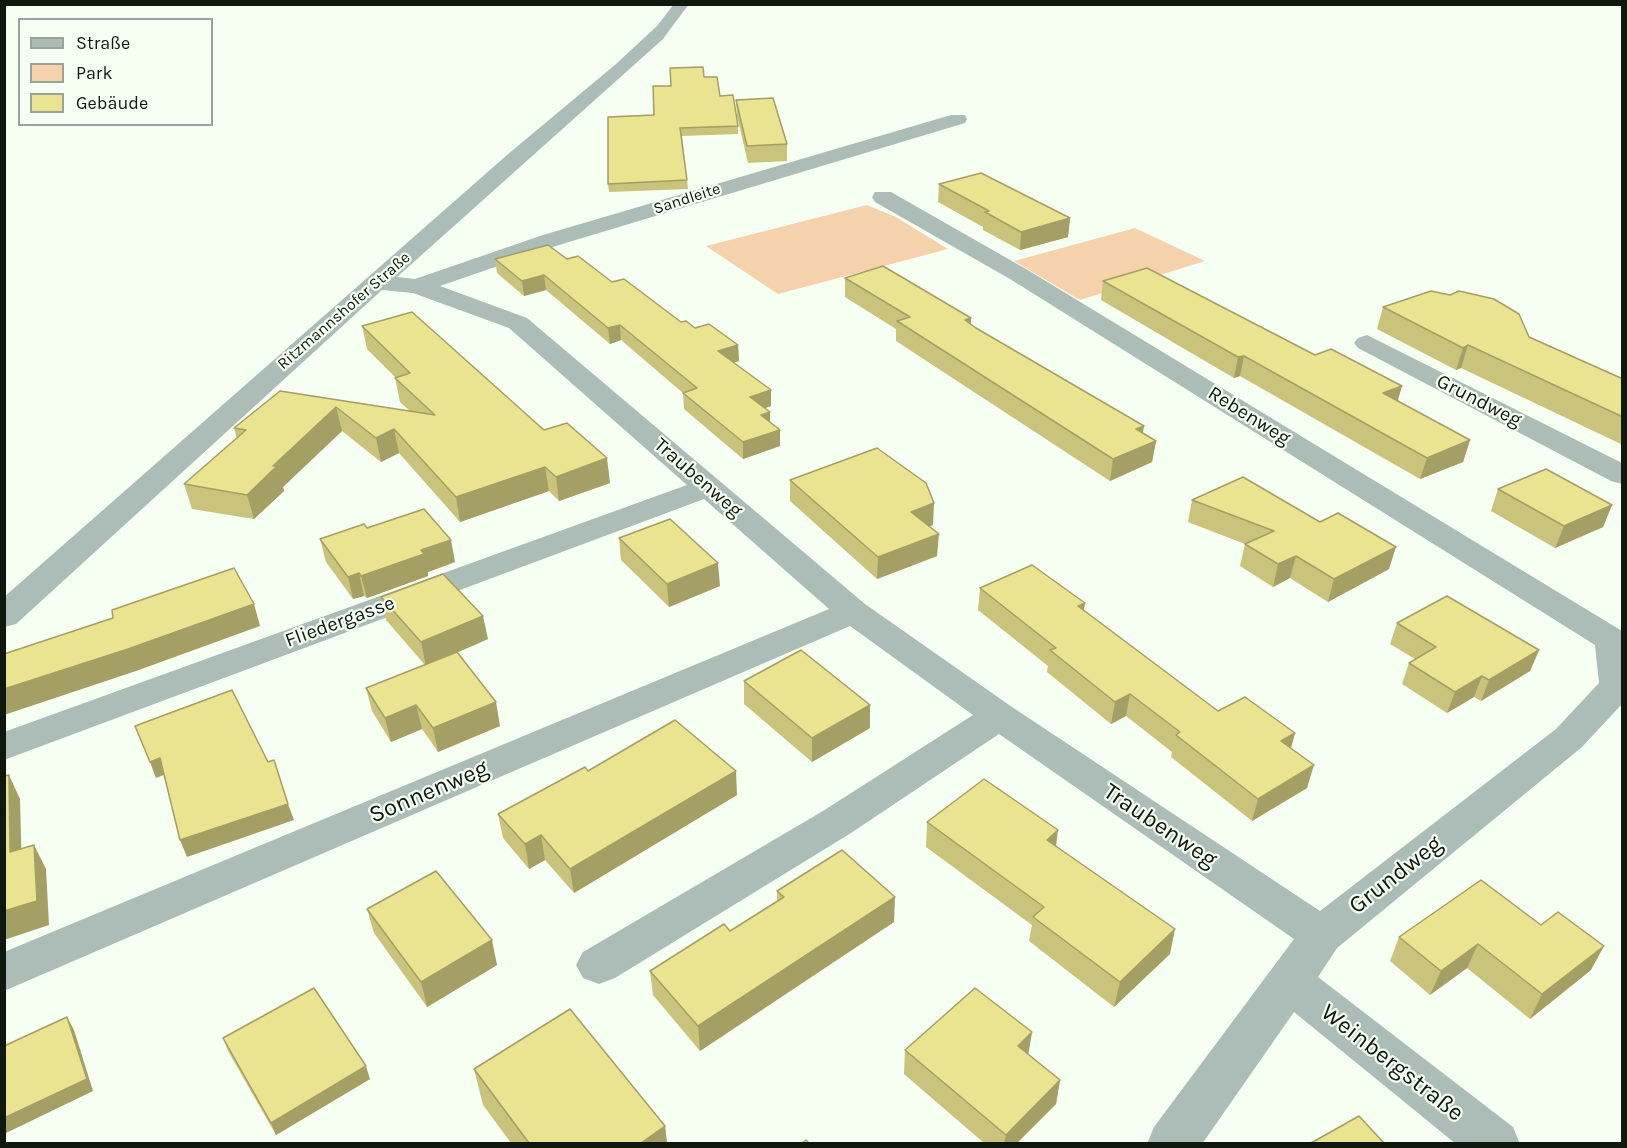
<!DOCTYPE html>
<html>
<head>
<meta charset="utf-8">
<style>
  body { margin:0 }
  #map { position:relative; width:1627px; height:1148px; overflow:hidden; background:#f5fff2; font-family:Karla,sans-serif }
  canvas { display:block }
  .frame { position:absolute; inset:0; border:6px solid #10180e; pointer-events:none }
  .legend { position:absolute; left:18px; top:18px; width:195px; height:108px; box-sizing:border-box; background:#f5fff2; border:2px solid #99a397; margin:0; padding:8px 10px; list-style:none; font-size:18px; color:#10180e }
  .legend li { display:flex; align-items:center; gap:12px; height:30px }
  .legend b { width:30px; border:2px solid #99a397 }
</style>
</head>
<body>
<div id="map">
<canvas width="1627" height="1148"></canvas>
<div class="frame"></div>
<ul class="legend">
<li><b style="height:8px;background:#abbdb6"></b>Straße</li>
<li><b style="height:16px;background:#f5d2ab"></b>Park</li>
<li><b style="height:16px;background:#eae38f"></b>Gebäude</li>
</ul>
</div>
<script>
const g = document.querySelector('canvas').getContext('2d');
g.lineJoin = 'round';
function fill(path, color) {
  g.fillStyle = color;
  g.fill(path, 'evenodd');
}
function strokePath(path, color, width, dash) {
  g.strokeStyle = color;
  g.lineWidth = width;
  g.lineCap = dash ? 'butt' : 'round';
  g.setLineDash(dash || []);
  g.stroke(path);
}
function write(font, color, halo, rows, align = 'center') {
  g.font = font + ' Karla,sans-serif';
  g.lineWidth = 4.5;
  g.setLineDash([]);
  g.textBaseline = 'middle';
  g.strokeStyle = halo;
  g.fillStyle = color;
  for (const [text, x, y, turn = 0] of rows) {
    g.save();
    g.translate(x, y);
    g.rotate((+turn || 0) * Math.PI / 180);
    g.textAlign = isNaN(turn) ? turn : align;
    if (halo) g.strokeText(text, 0, 0);
    g.fillText(text, 0, 0);
    g.restore();
  }
}
const green = new Path2D(`
  M867,205L896,217L948,249L778,294L706,246Z
  M1135,228L1205,261L1080,300L1014,261Z`);
const street = new Path2D(`
  M674,4H689L663,39L397,277L415,279L543,235L951,115H965L967,119L965,123L559,245L440,286L527,318L865,604L1012,707L1320,911L1556,729L1599,683L1595,645L1010,279L875,202L872,197L875,192H891L1026,269L1622,631V704L1582,747L1337,948L1318,977L1513,1127L1520,1144H1456L1294,1012L1202,1144H1147L1154,1127L1294,939L999,734L851,833L615,978L599,984L583,978L576,965L583,952L823,811L973,715L850,626L4,991V952L829,609L704,499L4,760V732L687,485L509,328L413,293L382,290L16,624L4,627V597L507,155L616,64L657,26Z
  M1367,335L1622,463V484L1611,481L1358,348L1354,343L1358,338Z`);
const wall = new Path2D(`
  M704,77L720,96L738,126V134L682,136L688,189L609,192L608,184L654,115L671,86Z
  M736,100L787,144V161L748,163L737,116Z
  M939,184L1070,218L1068,237L1020,250L983,230V227L938,202Z
  M495,259H567L612,282L681,322L738,345L739,361L733,363L771,406L765,408L780,446L743,459L684,409L683,393L621,340L610,344L546,290L524,296L497,273Z
  M845,278L971,318V324L976,328L1144,426L1142,433L1156,441L1152,462L1110,481L896,341V329L845,297Z
  M1103,281L1402,386L1397,401L1470,440L1463,462L1420,479L1240,376L1234,378L1101,300Z
  M1383,307L1623,379V445L1461,368L1456,370L1377,329Z
  M362,326L544,430L610,483L559,501L549,491L460,522L399,453L381,462L342,431L283,487L284,491L254,519L192,509L184,484L237,439L234,428L280,391L410,411L400,402L395,378H396L367,349Z
  M790,480L933,525L929,526L937,556L877,579L790,501Z
  M1498,489L1612,505L1603,527L1555,548L1491,511Z
  M1192,500L1389,569L1328,602L1290,578L1273,587L1240,566L1245,544L1188,522Z
  M367,528L455,562L428,572V576L367,598L364,596L353,599L326,562L320,539Z
  M619,538L720,586L669,607L621,560Z
  M980,588L1085,603L1084,610L1218,711L1295,733L1291,748L1307,788L1252,821L1171,757L1172,752L1126,716L1111,724L1047,672L1048,666L978,610Z
  M381,597L488,639L456,653L500,726L438,752L422,729L391,742L372,711L366,688L425,665L386,620Z
  M1397,623L1539,650L1530,671L1481,701L1474,697L1447,713L1402,684L1409,663L1415,659L1390,644Z
  M744,681L870,705V728L812,762L744,704Z
  M588,771L737,795L574,893L545,860L529,869L503,838L498,814Z
  M927,822L1056,846L1170,954L1114,1007L1029,941L1032,925L926,847Z
  M1481,880L1591,970L1530,1019L1467,968L1430,995L1390,961L1399,937Z
  M777,891L894,922L700,1051L653,995L650,971L730,931L777,901Z
  M367,909L497,965L427,1007L374,933Z
  M1032,1032L1028,1054L1060,1080L1056,1104L1017,1143H984L904,1074L905,1050Z
  M223,1038L370,1079L276,1135L228,1051Z
  M474,1069L665,1126L667,1143H511L483,1105Z`);
const shadedWall = new Path2D(`
  M1070,218L1068,237L1020,250L1021,232Z
  M544,275L546,290L524,296L522,281Z
  M971,318L970,338L965,320Z
  M620,325L621,340L610,344L608,328Z
  M738,345L739,361L719,367L718,351Z
  M1468,345L1461,368L1456,370L1463,348Z
  M1244,356L1240,376L1234,378L1238,357Z
  M1402,386L1396,407L1383,393Z
  M771,390V406L751,413L750,397Z
  M336,407L342,431L283,487L284,491L254,519L247,495L273,466Z
  M770,412V428L761,415Z
  M1144,426L1140,448L1136,429Z
  M394,429L399,453L381,462L376,438Z
  M780,430V446L743,459V442Z
  M1470,440L1463,462L1420,479L1427,458Z
  M1156,441L1152,462L1110,481L1113,459Z
  M607,458L610,483L559,501L556,477Z
  M545,467L549,491L460,522L456,497Z
  M934,503L933,525L910,533L911,512Z
  M1612,505L1603,527L1555,548L1564,526Z
  M939,534L937,556L877,579L878,557Z
  M451,540L455,562L428,572V576L367,598L361,576L421,550Z
  M1396,547L1389,569L1328,602L1334,579Z
  M1296,556L1290,578L1273,587L1278,564Z
  M718,563L720,586L669,607L667,584Z
  M359,573L364,596L353,599L348,577Z
  M1085,603L1081,625L1078,606Z
  M254,604L260,626L136,671L4,715V689Z
  M483,616L488,639L426,666L421,642Z
  M1539,650L1530,671L1481,701L1489,680Z
  M1482,676L1474,697L1447,713L1455,692Z
  M1130,694L1126,716L1111,724L1115,702Z
  M496,702L500,726L438,752L433,728Z
  M416,705L422,729L391,742L385,718Z
  M870,705V728L812,762V738Z
  M1295,733L1289,755L1281,741Z
  M160,758L166,774L156,778L150,762Z
  M1314,765L1307,788L1252,821L1258,799Z
  M736,771L737,795L574,893L570,869Z
  M9,775L20,799L22,877L10,852Z
  M288,804L294,820L187,857L180,840Z
  M1058,830L1055,854L1047,840Z
  M541,835L545,860L529,869L525,844Z
  M34,845L46,869L49,925L4,940V911Z
  M895,897L894,922L700,1051L698,1026Z
  M1175,929L1170,954L1114,1007L1120,982Z
  M492,940L497,965L427,1007L421,982Z
  M1478,944L1467,968L1430,995L1441,971Z
  M1604,946L1591,970L1530,1019L1542,994Z
  M67,1017L74,1030L93,1091L4,1134V1118Z
  M1032,1032L1028,1056L1018,1046Z
  M366,1066L370,1079L276,1135L271,1123Z
  M1060,1080L1056,1104L1017,1143H1004L1006,1135Z
  M665,1126L667,1143H641Z`);
const building = new Path2D(`
  M703,67L704,77H717L720,96L733,95L738,126L680,128L687,180L608,184V117L654,115L653,86H671L670,68Z
  M773,98L787,144L747,146L736,100Z
  M981,173L1070,218L1021,232L985,212L989,211L939,184Z
  M548,245L567,259L578,256L612,282L624,279L681,322L686,321L695,328L709,324L738,345L718,351L771,390L750,397L770,412L761,415L780,430L743,442L683,393L697,388L620,325L608,328L544,275L522,281L495,259Z
  M883,266L971,318L965,320L976,328L1144,426L1136,429L1156,441L1113,459L897,321L910,317L845,278Z
  M1147,268L1315,355L1331,349L1402,386L1383,393L1470,440L1427,458L1244,356L1238,357L1103,281Z
  M1431,291L1450,295L1459,291L1494,299L1519,314L1529,337L1623,379V417L1468,345L1463,348L1383,307Z
  M412,312L544,430L567,423L607,458L556,477L545,467L456,497L394,429L376,438L336,407L273,466H277L247,495L184,484L246,430L234,428L280,391L435,415L395,378L410,373L362,326Z
  M877,448L926,483L934,503L911,512L939,534L878,557L790,480Z
  M1546,469L1612,505L1564,526L1498,489Z
  M1243,477L1320,522L1338,513L1396,547L1334,579L1296,556L1278,564L1245,544L1274,531L1192,500Z
  M424,509L451,540L421,550L424,554L361,576L359,573L348,577L320,539L364,524L367,528Z
  M670,519L718,563L667,584L619,538Z
  M1032,565L1085,603L1078,606L1218,711L1245,697L1295,733L1281,741L1314,765L1258,799L1176,735L1180,732L1130,694L1115,702L1050,650L1056,648L980,588Z
  M234,568L254,604L128,649L4,689V654L113,618L112,610Z
  M443,574L483,616L421,642L381,597Z
  M1447,596L1539,650L1489,680L1482,676L1455,692L1409,663L1436,647L1397,623Z
  M801,650L870,705L812,738L744,681Z
  M457,652L496,702L433,728L416,705L385,718L366,688Z
  M232,690L268,762L274,760L288,804L180,840L160,758L150,762L135,726Z
  M675,720L736,771L570,869L541,835L525,844L498,814L585,767L588,771Z
  M9,775L10,852L34,845L37,901L4,911V776Z
  M984,779L1058,830L1047,840L1175,929L1120,982L1033,917L1044,907L927,822Z
  M842,850L895,897L698,1026L650,971L724,924L730,931L784,897L777,891Z
  M436,871L492,940L421,982L367,909Z
  M1481,880L1541,925L1558,912L1604,946L1542,994L1478,944L1441,971L1399,937Z
  M314,988L366,1066L271,1123L223,1038Z
  M975,988L1032,1032L1018,1046L1060,1080L1006,1135L905,1050Z
  M570,1009L665,1126L641,1143H529L474,1069Z
  M67,1017L87,1079L4,1118V1046Z
  M1359,1116L1384,1143H1311Z
  M806,1140L809,1143H802Z`);
const farStreetnames = [
  ["Sandleite",687,199,-18],
  ["Ritzmannshofer Straße",344,311,-41]
];
const streetNames = [
  ["Grundweg",1479,401,27],
  ["Rebenweg",1249,416,32],
  ["Traubenweg",698,478,41],
  ["Fliedergasse",340,622,-20]
];
const nearStreetnames = [
  ["Sonnenweg",429,792,-23],
  ["Traubenweg",1160,826,34],
  ["Grundweg",1396,875,-38],
  ["Weinbergstraße",1392,1063,38]
];
fill(green, '#f5d2ab');
fill(street, '#abbdb6');
fill(wall, '#c9c37b');
fill(shadedWall, '#a49f64');
fill(building, '#eae38f');
strokePath(building, '#a49f64', 1.5);
write('16px', '#10180e', '#f5fff2', farStreetnames);
write('20px', '#10180e', '#f5fff2', streetNames);
write('24px', '#10180e', '#f5fff2', nearStreetnames);
</script>
</body>
</html>
